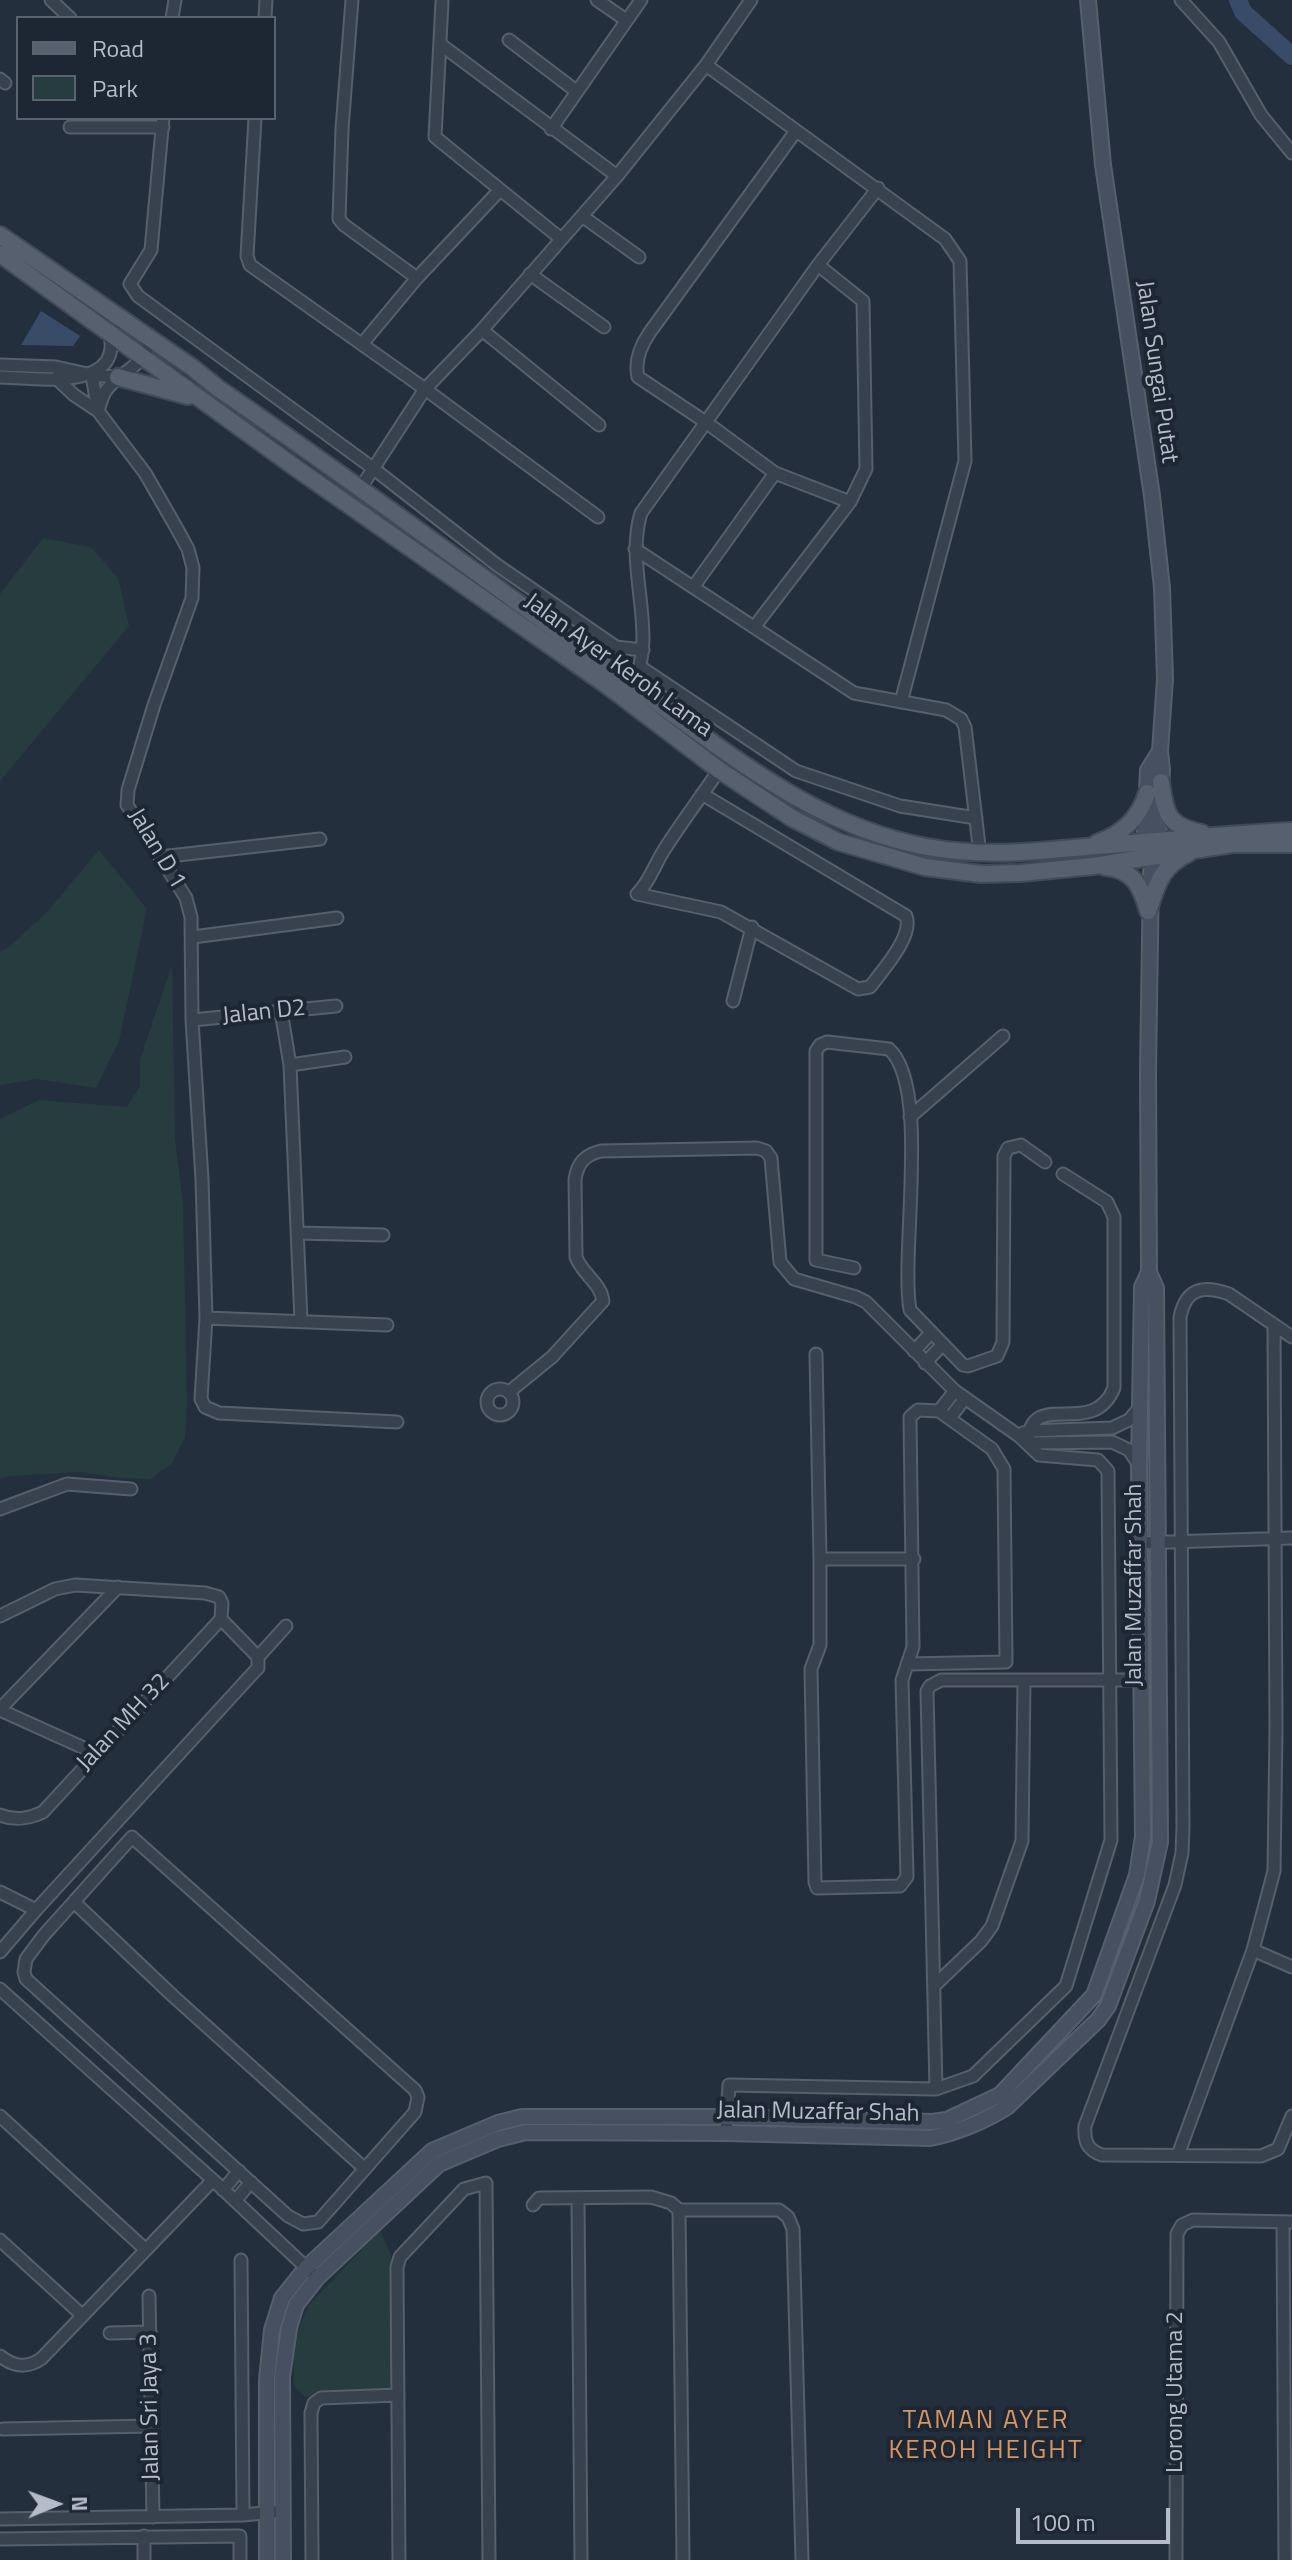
<!DOCTYPE html>
<html>
<head>
<meta charset="utf-8">
<style>
  body { margin:0 }
  #map { position:relative; width:1292px; height:2560px; overflow:hidden; background:#242f3e; font-family:"Titillium Web",sans-serif }
  canvas { display:block }
  .legend { position:absolute; left:16px; top:16px; width:260px; height:104px; box-sizing:border-box; background:#1d2633; border:2px solid #59626f; margin:0; padding:10px 14px; list-style:none; font-size:24px; color:#b4bcc9 }
  .legend li { display:flex; align-items:center; gap:16px; height:40px }
  .legend b { width:40px; border:2px solid #59626f }
  .north { position:absolute; left:16px; top:2464px; width:80px; height:80px; -webkit-text-stroke:6px #1d2633; paint-order:stroke; rotate:89deg; font-size:22px; font-weight:700; line-height:32px; text-align:center; color:#b4bcc9 }
  .north::after { content:''; display:block; margin:auto; width:28px; height:36px; background:#b4bcc9; clip-path:polygon(50% 0,100% 100%,50% 72%,0 100%) }
  .scale { position:absolute; left:1016px; top:2508px; width:154px; height:36px; box-sizing:border-box; border:4px solid #b4bcc9; border-top:0; padding-left:10px; font-size:24px; line-height:28px; white-space:nowrap; color:#b4bcc9; -webkit-text-stroke:6px #1d2633; paint-order:stroke }
</style>
</head>
<body>
<div id="map">
<canvas width="1292" height="2560"></canvas>
<ul class="legend">
<li><b style="height:10px;background:#56606e"></b>Road</li>
<li><b style="height:22px;background:#263c3f"></b>Park</li>
</ul>
<div class="north">N</div>
<div class="scale">100 m</div>
</div>
<script>
const g = document.querySelector('canvas').getContext('2d');
g.lineJoin = 'round';
function fill(path, color) {
  g.fillStyle = color;
  g.fill(path, 'evenodd');
}
function strokePath(path, color, width, dash) {
  g.strokeStyle = color;
  g.lineWidth = width;
  g.lineCap = dash ? 'butt' : 'round';
  g.setLineDash(dash || []);
  g.stroke(path);
}
function write(font, color, halo, rows, align = 'center') {
  g.font = font + ' "Titillium Web",sans-serif';
  g.lineWidth = 8;
  g.setLineDash([]);
  g.textBaseline = 'middle';
  g.strokeStyle = halo;
  g.fillStyle = color;
  for (const [text, x, y, turn = 0] of rows) {
    g.save();
    g.translate(x, y);
    g.rotate((+turn || 0) * Math.PI / 180);
    g.textAlign = isNaN(turn) ? turn : align;
    if (halo) g.strokeText(text, 0, 0);
    g.fillText(text, 0, 0);
    g.restore();
  }
}
const green = new Path2D(`
  M43,538L91,547L118,578L129,626L0,781V594Z
  M99,850L147,909L119,1041L96,1088L37,1079L0,1085V952L8,948L47,912Z
  M172,965L175,1139L183,1204L187,1403L185,1438L171,1464L150,1479L121,1478L80,1472L9,1476L0,1479V1119L39,1100L127,1107L140,1086V1059Z
  M380,2230L391,2255L392,2393L305,2397L294,2386L293,2344L308,2306Z`);
const water = new Path2D(`
  M41,311L80,336L73,346L21,345Z`);
const river = new Path2D(`
  M1238,0L1243,12L1292,56`);
const minor = new Path2D(`
  M51,0L70,18
  M352,0L342,129L339,219L344,225L417,278
  M597,0L626,20
  M1181,0L1219,42L1261,115L1292,153
  M442,2L435,137L560,238
  M172,18L175,0
  M265,18L266,0
  M509,40L576,91
  M440,44L617,176
  M706,65L945,239L960,261L965,461L901,702
  M0,79L5,83
  M163,118L151,250L130,284L138,296L374,469L497,565L616,647L643,650
  M255,118L247,256L250,265L425,389L598,517
  M70,127H163
  M551,129L641,0
  M796,131L650,332C641,345 634,360 638,377L707,423L775,473L850,502
  M582,216L639,257
  M530,274L604,327
  M482,330L599,425
  M362,344L417,278L499,191
  M0,365L56,367L92,375L118,377
  M92,375L98,411L145,473L176,527L188,549L193,568L192,598L154,705L128,790L127,805L186,898L191,917L192,1020L202,1179L206,1318L201,1399L205,1407L219,1413L397,1422
  M0,377C34,378 122,392 110,335
  M56,378L74,395L98,411C100,405 102,397 105,392C117,372 146,367 148,342L145,336
  M360,489L425,389L482,330L617,176L706,65L751,0
  M635,549L854,693L946,710L961,719L965,727L980,854
  M694,586L775,473
  M755,626L850,502L866,469L863,301L818,265
  M642,668L796,771L900,806L976,818
  M633,685C659,632 624,569 641,513L818,265L878,188
  M160,857L320,839
  M637,894L721,912L858,989L870,987C882,971 914,936 906,916L702,794
  M637,894C649,883 655,864 664,850C681,823 701,797 719,770
  M193,937L337,918
  M733,1001L752,927
  M281,1011L290,1065L301,1321
  M192,1020L336,1006
  M290,1065L345,1057
  M910,1117L1003,1036
  M298,1233L383,1235
  M854,1268L816,1260V1051L820,1045L827,1042L889,1049C931,1087 900,1252 910,1310L963,1365L968,1366L997,1356L1003,1342L1004,1156L1008,1148L1021,1145L1045,1162
  M206,1318L387,1325
  M1292,1337L1229,1294C1203,1285 1186,1288 1180,1317L1183,1826L1182,1853L1175,1885L1085,2126C1084,2141 1087,2150 1102,2155L1261,2156L1278,2149L1292,2116
  M914,1351L931,1333
  M816,1354L820,1559H914
  M925,1363L943,1344
  M487 1402a13 13 0 1 1 26 0a13 13 0 1 1-26 0Z
  M509,1392L552,1357L603,1301C601,1283 582,1274 576,1257L575,1179C578,1162 585,1155 601,1151L757,1148L766,1151L771,1158L780,1262L794,1279L856,1297L866,1302L955,1391L1019,1436L1039,1455L1098,1460L1108,1471L1111,1840L1066,1986L973,2076L936,2089L729,2085L726,2133
  M939,1411L955,1391
  M950,1418L965,1398
  M1023,1433L1029,1431L1112,1428L1129,1420L1140,1407
  M1028,1443C1030,1386 1092,1441 1114,1388V1217L1107,1202L1063,1174
  M1028,1443L1112,1442L1129,1450L1139,1465
  M0,1509L67,1484L131,1489
  M1139,1543L1292,1538
  M820,1559V1645L811,1669L815,1882L817,1888L900,1886L907,1877L902,1680L913,1647L910,1417L918,1410L939,1411L992,1449L1004,1469L1006,1662L907,1664
  M0,1616L55,1589L75,1585L205,1593L219,1597L222,1603L221,1619L43,1812C28,1819 15,1821 0,1815
  M221,1619L258,1657
  M0,1709L118,1587
  M0,1710L95,1753
  M132,1837L415,2090L418,2097L415,2112L318,2222L303,2224L288,2216L26,1979L24,1972L26,1959L44,1935Z
  M0,1892L36,1910
  M74,1902L173,1996L365,2169
  M1253,1950L1292,1967
  M0,1952L36,1910L254,1672L258,1668V1657L286,1626
  M934,1986L981,1941L992,1926L1022,1841L1024,1680
  M0,1989L213,2180L311,2272
  M936,2089L927,1691L930,1686L941,1680H1140
  M0,2116L146,2250
  M1178,2155L1253,1950L1274,1871L1276,1729L1274,1325
  M223,2190L239,2171
  M578,2198L581,2560
  M235,2201L251,2182
  M533,2205L539,2198L651,2197L671,2203L679,2210H779L788,2217L793,2229L802,2560
  M679,2210L683,2560
  M1283,2222L1285,2560
  M0,2240L82,2315
  M241,2260L243,2515
  M149,2296L153,2517
  M110,2333L150,2332
  M0,2356C14,2367 27,2369 42,2358L213,2180
  M3,2429L151,2426
  M0,2519L243,2515L283,2511
  M144,2536V2560
  M0,2539L240,2536V2560
  M312,2560L311,2413L314,2403L321,2398L398,2395
  M399,2560L397,2267L400,2257L464,2189L486,2183L489,2560
  M1176,2560L1177,2234L1182,2225L1193,2220L1292,2222`);
const secondary = new Path2D(`
  M1144,851L1148,770L1160,751
  M267,2560V2380L272,2330L282,2298L306,2268L432,2151L498,2123L522,2117H727L932,2122L947,2120L1000,2095L1094,1995L1137,1875L1143,1836L1139,1465L1142,1287L1149,1272
  M283,2560L282,2377L289,2328L296,2305L317,2278L439,2164L498,2139L526,2132L726,2133L930,2138C956,2133 985,2121 1007,2107L1098,2020L1108,2006L1147,1901L1160,1842L1156,1288L1149,1272L1148,1071L1151,872L1157,855L1162,770L1160,751L1165,679L1162,588L1152,496L1103,165L1088,0`);
const primary = new Path2D(`
  M0,235L193,368L219,389C358,484 493,586 631,684C724,749 812,826 927,847C982,857 1031,852 1085,847C1154,842 1223,834 1292,831
  M0,254L296,468L608,686L719,770L792,818L839,842L925,867L981,874L1021,873L1093,866L1232,844H1292
  M118,377L188,396
  M1161,782C1165,814 1168,826 1202,833
  M1097,843C1122,834 1139,819 1147,793
  M1105,867C1133,869 1141,886 1148,911
  M1150,906C1158,880 1164,865 1189,853`);
const streetNames = [
  ["Jalan Sungai Putat",1156,372,82],
  ["Jalan Ayer Keroh Lama",618,666,36],
  ["Jalan D 1",156,849,59],
  ["Jalan D2",264,1013,-6],
  ["Jalan Muzaffar Shah",1135,1585,-90],
  ["Jalan MH 32",124,1723,-47],
  ["Jalan Muzaffar Shah",818,2113,1],
  ["Lorong Utama 2",1176,2392,-90],
  ["Jalan Sri Jaya 3",151,2407,-91]
];
const neighbourhoodNames = [
  ["TAMAN AYER",986,2422],
  ["KEROH HEIGHT",986,2452]
];
fill(green, '#263c3f');
fill(water, '#394c67');
strokePath(river, '#394c67', 18);
strokePath(minor, '#565f6c', 15);
strokePath(secondary, '#565f6c', 18);
strokePath(primary, '#414a57', 20);
strokePath(minor, '#38414e', 11);
strokePath(secondary, '#465061', 14);
strokePath(primary, '#56606e', 16);
write('24px', '#b4bcc9', '#1d2633', streetNames);
g.letterSpacing = '2px';
write('26px', '#d59563', '#1d2633', neighbourhoodNames);
g.letterSpacing = '0px';
</script>
</body>
</html>
